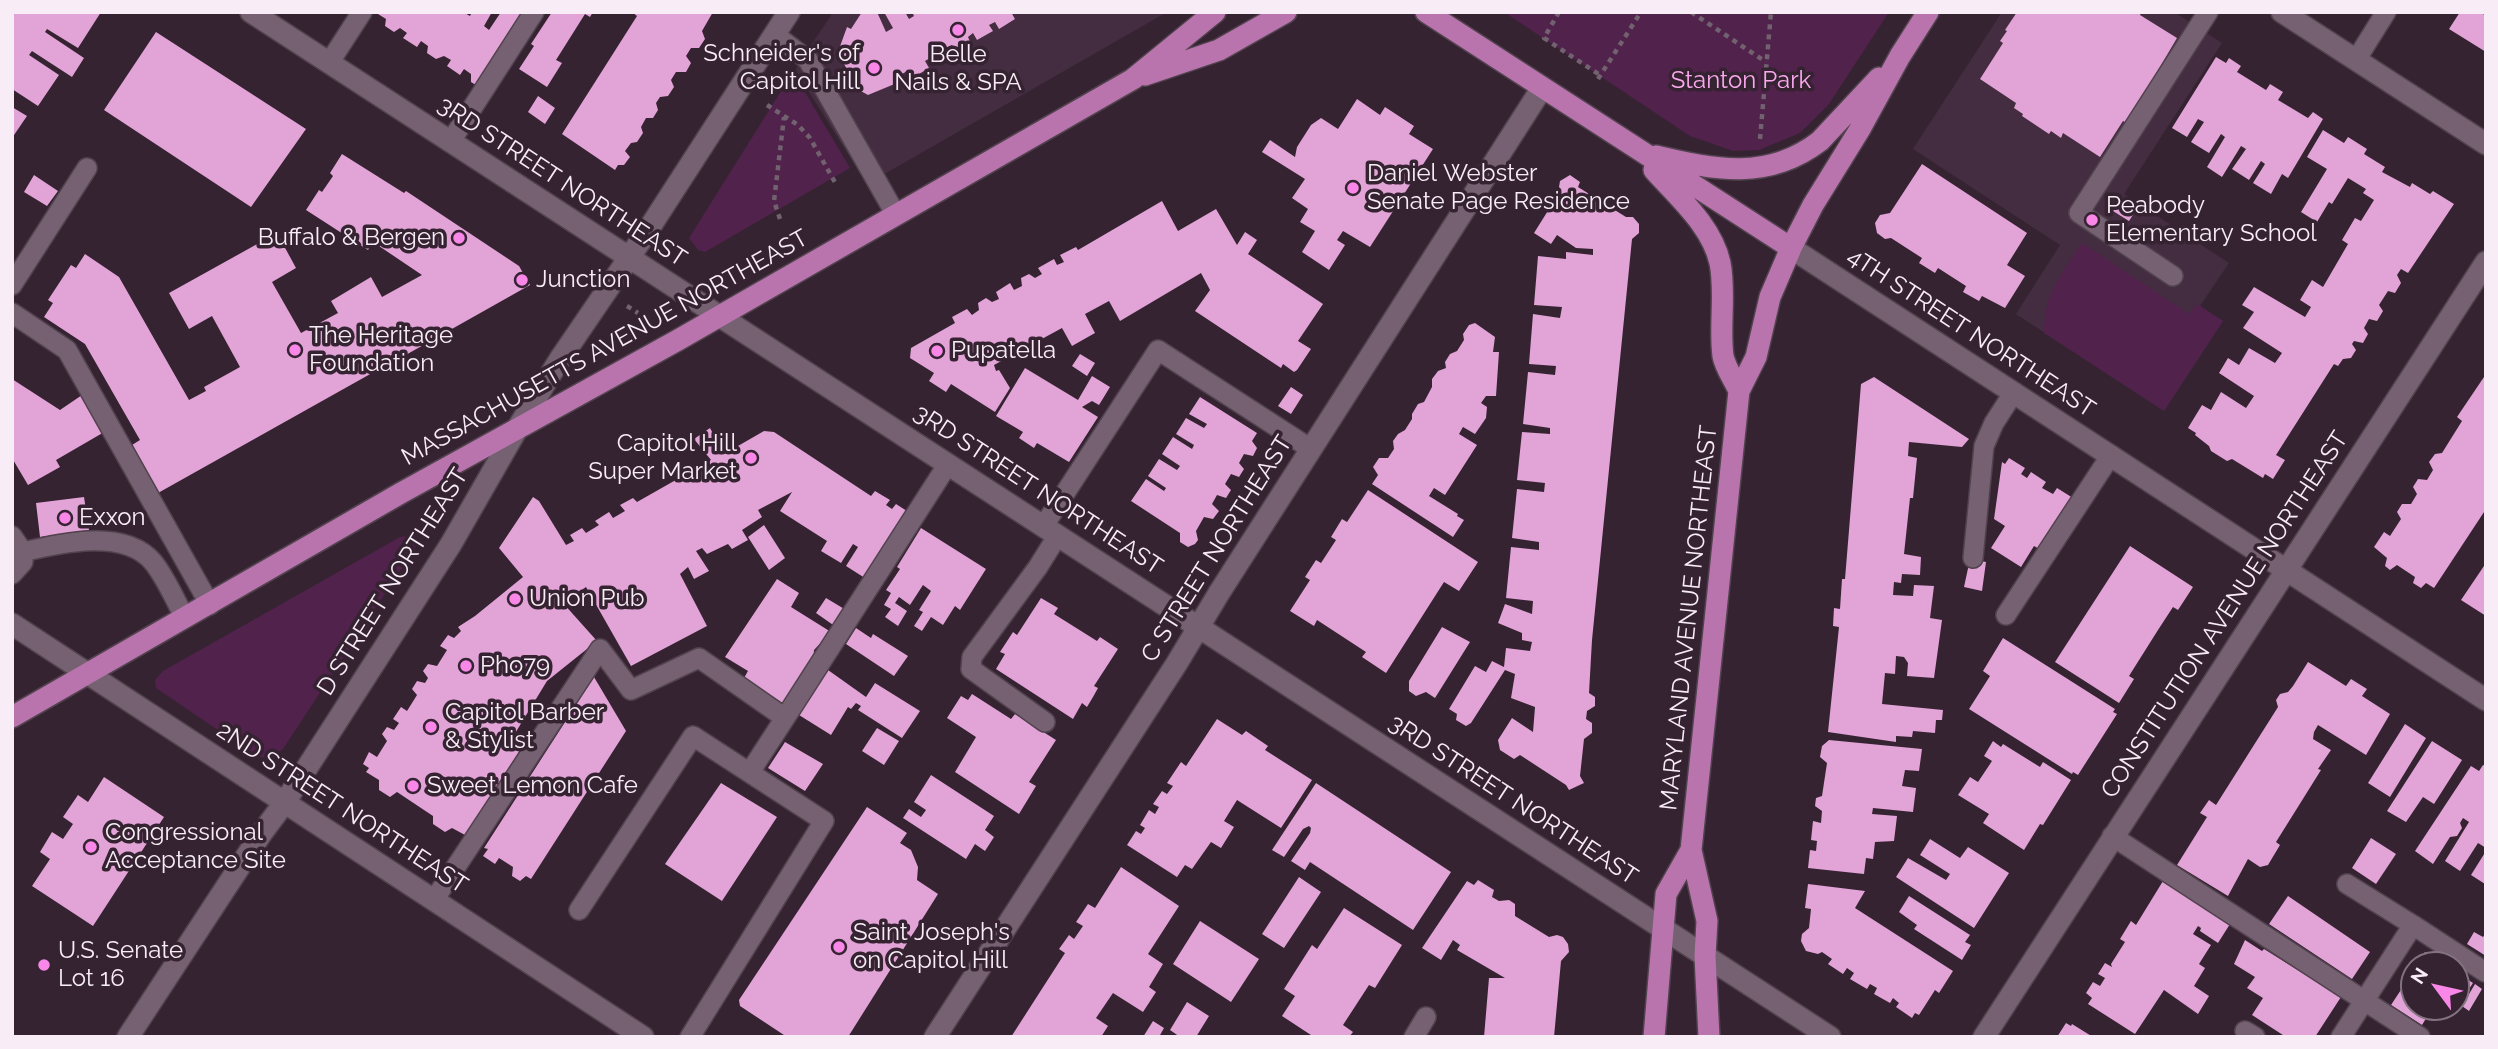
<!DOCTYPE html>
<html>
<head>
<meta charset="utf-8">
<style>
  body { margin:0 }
  #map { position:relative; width:2498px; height:1049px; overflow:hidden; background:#352332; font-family:Raleway,sans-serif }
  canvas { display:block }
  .frame { position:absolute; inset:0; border:14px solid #f8ecf6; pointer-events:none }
  .north { position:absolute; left:2400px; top:951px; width:70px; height:70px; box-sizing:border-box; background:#352332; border:2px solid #837380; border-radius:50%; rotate:303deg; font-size:19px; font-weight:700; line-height:28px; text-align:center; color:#f8ecf6 }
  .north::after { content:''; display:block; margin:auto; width:24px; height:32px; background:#f987e8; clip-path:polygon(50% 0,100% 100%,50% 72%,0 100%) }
</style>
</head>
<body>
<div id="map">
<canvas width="2498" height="1049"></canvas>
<div class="frame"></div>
<div class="north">N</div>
</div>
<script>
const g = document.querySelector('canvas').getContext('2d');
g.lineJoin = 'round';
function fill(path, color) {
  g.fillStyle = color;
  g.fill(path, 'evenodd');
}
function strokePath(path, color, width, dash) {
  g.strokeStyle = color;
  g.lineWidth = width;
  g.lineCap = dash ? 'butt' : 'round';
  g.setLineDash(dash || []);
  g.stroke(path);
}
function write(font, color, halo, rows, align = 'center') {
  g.font = font + ' Raleway,sans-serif';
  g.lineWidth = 7;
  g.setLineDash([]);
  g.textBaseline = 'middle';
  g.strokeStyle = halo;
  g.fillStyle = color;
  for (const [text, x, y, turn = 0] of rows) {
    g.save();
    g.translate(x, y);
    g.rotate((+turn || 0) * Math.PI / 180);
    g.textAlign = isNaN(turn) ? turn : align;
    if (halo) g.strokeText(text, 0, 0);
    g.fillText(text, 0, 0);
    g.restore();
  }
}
const built = new Path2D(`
  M833,12H1167L867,184L795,70Z
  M2002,12H2174L2222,43L2124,194L2229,263L2200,306L2223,321L2164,411L2016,314L2060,245L1913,149Z`);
const green = new Path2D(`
  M1504,12H1889L1829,104L1800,133L1759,150L1733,151L1690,136Z
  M793,72L850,168L705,252L698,250L689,238Z
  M2082,243L2189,314L2197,304L2223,321L2164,411L2044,333C2043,295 2062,273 2082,243Z
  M407,536L415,539V548L283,749C274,756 267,760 256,756L156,688L155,680L163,671L400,537Z`);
const building = new Path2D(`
  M12,12H101L78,48L47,29L45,32L84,58L72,77L32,51L29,55L59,75L38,106L12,89Z
  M379,12H463L470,16L472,12H492L484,26L489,30L501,12H523L479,87L471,82V74L464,69L460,75L447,66L451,60L444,56L436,59L427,53L428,46L421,41L417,47L403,38L407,33L400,28L394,32L385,26L386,19L378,14Z
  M552,12H593L590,17L585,14L556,60L562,63L547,87L519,69L534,46L531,44Z
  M632,12H713L702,31L705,39L699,48H691L686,56L691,63L686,72H676L671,80L674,87L668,96L660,97L656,103L658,110L653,118H646L641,127L643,133L637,142L631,143L625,151L630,157L624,165H618L615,170L562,134L637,16Z
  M862,12H877L886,32L893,28L884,12H905L909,19L914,16L912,12H1011L1015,19L999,29L995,22L989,25L993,31L977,40L973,33L968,37L971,44L957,53L952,45L946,48L950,55L934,64L930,58L925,61L929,68L914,77L909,70L895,78L897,83L868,95L857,89L838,52L847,27L851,29Z
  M2017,12H2141L2140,15L2177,38L2127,123L2123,121L2100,157L2063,133L2061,138L2051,131L2049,134L2022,116L2023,114L2014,108L2016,103L1980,79L2003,43L2000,41L2007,31L2005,30Z
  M2460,12H2480L2486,16V52L2449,29Z
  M156,32L306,129L251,207L104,110Z
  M2216,57L2226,63L2229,58L2241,66L2237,72L2266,90L2270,84L2283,92L2278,100L2308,118L2313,112L2323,119L2288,178L2282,174L2271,194L2253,183L2265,164L2261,161L2249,180L2232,169L2246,149L2241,146L2222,177L2207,167L2225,137L2221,134L2209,153L2191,142L2204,122L2198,119L2187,137L2172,128Z
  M538,96L555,108L545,124L528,112Z
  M1357,99L1380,115L1385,107L1414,126L1409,134L1433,149L1370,247L1343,231L1337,240L1345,245L1329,270L1302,252L1315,231L1300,222L1308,209L1292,198L1305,179L1262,152L1270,140L1295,157L1297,147L1311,125L1321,118L1338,129Z
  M12,107L27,116L12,138Z
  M2323,130L2344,143L2348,137L2367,149L2364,154L2385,167L2382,172L2410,187L2412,183L2430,194L2433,191L2454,204L2408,273L2401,269L2397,275L2401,283L2395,293L2388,291L2379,305L2383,311L2377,321L2369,319L2364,328L2368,334L2363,343L2354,341L2352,344L2356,350L2351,358L2343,359L2338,366L2334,364L2276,455L2285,460L2273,479L2265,474L2263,478L2232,459L2227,461L2211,451L2209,446L2195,435L2196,433L2188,428L2202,405L2211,410L2221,392L2246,408L2254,396L2219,373L2228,358L2239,365L2249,348L2275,363L2282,353L2243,328L2254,312L2242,305L2254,287L2305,317L2311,307L2300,300L2312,280L2323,287L2348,244L2342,240L2355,218L2361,221L2374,200L2363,193L2366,189L2348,178L2332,204L2329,202L2317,222L2301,212L2327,169L2307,157Z
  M342,154L404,193L406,191L519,266L530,285L411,352L404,356L407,360L383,373L381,368L158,493L132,445L140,440L85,344L44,317L53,303L48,300L71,265L76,268L85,254L119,277L189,400L206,391L204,387L240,367L212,316L189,329L169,293L277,233L296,268L272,282L301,333L338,313L331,301L371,277L382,297L422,275L373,242L368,250L306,210L319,190L322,192L333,176L330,173Z
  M1922,164L2027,233L2007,265L2025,276L2005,308L1982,296L1979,301L1963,292L1966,286L1938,268L1935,273L1919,263L1922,258L1891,238L1885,239L1877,233L1875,223L1880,215L1890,213Z
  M34,175L58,191L47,206L24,192Z
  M1570,175L1580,182L1578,187L1626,217H1633L1639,224V233L1632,239L1592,640L1589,693L1595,697V706L1587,711L1586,719L1592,723V733L1584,739L1580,776L1584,783L1569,790L1566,785L1520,755L1514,759L1500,750L1498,740L1512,718L1533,732L1535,707L1511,698L1515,674L1505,670L1471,723L1466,726L1456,720L1457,714L1449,709L1475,666L1486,672L1492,661L1504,667L1506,648L1530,651L1532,642L1522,640V633L1498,623L1505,604L1532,614L1533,601L1506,598L1511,547L1539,550V542L1512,538L1517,489L1544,492L1545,483L1517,480L1522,432L1550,434V428L1523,424L1528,372L1555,375L1556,366L1529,364L1533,314L1560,318L1562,307L1534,305L1538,256L1566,259V252L1593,255V249L1576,248L1557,235L1551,244L1534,233L1561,190L1559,187L1560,181Z
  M2122,197L2138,207L2129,221L2113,211Z
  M1162,201L1178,231L1216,209L1237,245L1245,232L1257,240L1248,254L1323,304L1298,341L1311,349L1297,370L1294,372L1283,364L1281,368L1195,311L1210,290L1201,273L1120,321L1109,301L1085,314L1095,333L1072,346L1062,328L994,365L996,371L999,370L1010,388L995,412L951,384L946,392L929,381L934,373L910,358L911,348L955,323L952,317L967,309L972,315L979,310L978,303L986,298L992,302L999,299L996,292L1010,283L1014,290L1022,286L1021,278L1029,274L1035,278L1042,274L1038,268L1054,259L1057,265L1064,262L1060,255L1076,247L1078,250Z
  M1475,323L1495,337L1493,352H1499L1496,396H1486L1481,403L1487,407L1486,418L1475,434L1463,427L1459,434L1477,445L1445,495L1434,488L1429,496L1458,514L1457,516L1464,520L1453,537L1372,484L1378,475L1373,467L1379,458H1388L1394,449L1393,441L1398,434L1405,430L1412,419V414L1418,404L1424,402L1432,387V379L1438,371L1446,368L1445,362L1450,354L1457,351L1464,340L1463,334L1469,325Z
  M1080,354L1095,363L1087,376L1072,366Z
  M1025,368L1078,400L1092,376L1110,387L1099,405L1092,401L1082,407L1098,417L1069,462L1037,443L1034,448L1019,438L1023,432L996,416Z
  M2486,374V509L2434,588L2426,583L2421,588L2413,583L2415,577L2397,565L2390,570L2385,566L2387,558L2374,547L2384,532L2390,536L2401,519L2397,512L2402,504H2411L2417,494L2413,487L2418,479L2427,480L2433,470L2429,462L2435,454L2442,453L2462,421L2457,417Z
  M1874,377L1969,439L1962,447L1909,442L1908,456L1917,458L1913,498H1910L1904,554L1921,557L1920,575L1902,574L1901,583L1894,582L1893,595L1913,596L1914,585L1934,586L1930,618L1942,620L1934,678L1907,676L1908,663L1904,657L1896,656L1895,674L1885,673L1882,704L1943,710L1942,720H1936L1935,733L1913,731L1912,737L1896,736V742L1828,732L1839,627L1833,626L1834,608L1840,609L1842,579H1845L1861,384Z
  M12,379L60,410L85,393L106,431L56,460L60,467L28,485L12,458Z
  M1291,387L1303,395L1291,414L1278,406Z
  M1200,397L1257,433L1252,441L1257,448L1253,456L1244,454L1239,463L1244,469L1239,477L1231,474L1225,484L1231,490L1226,498L1217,495L1212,504L1219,511L1213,519L1204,517L1196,531L1198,540L1195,544L1188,547L1180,542V533L1131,501L1146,479L1164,491L1166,488L1148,476L1159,459L1177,470L1180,466L1162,454L1173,437L1192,449L1194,445L1176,434L1186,418L1204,428L1207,424L1189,414Z
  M710,428L724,454L764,431L774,432L871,496L875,491L890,500L886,505L892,509L896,504L910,513L868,580L846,566L858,547L853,544L841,563L821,551L827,541L780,511L792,492L758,510L762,517L742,530L748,540L732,549L728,544L707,554L702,548L696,551L709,571L694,579L688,567L680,574L707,626L631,666L586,587L563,603L597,641L547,681L514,735L519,738L516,743L522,747L465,835L452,828L445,832L433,824V816L397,792L390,797L379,790V780L366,772L369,768L363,764L369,752L377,757L387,741L382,734L387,727L394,730L399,723L393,719L401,707L407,711L417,695L412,689L417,681L425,683L428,678L423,671L428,664L437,666L447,650L440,646L448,635L454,638L461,631L458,627L475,616L523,577L499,548L533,497L539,501L566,545L574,541L570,535L582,528L586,533L599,525L595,521L609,512L613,518L625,511L620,505L633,498L637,502L711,460L694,439Z
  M2009,458L2025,468L2021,474L2027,478L2031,472L2046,482L2042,488L2053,494L2057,488L2073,498L2041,550L2034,546L2021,567L1991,548L2005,526L1994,519L2002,462L2005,464Z
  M1368,490L1478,562L1459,591L1444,582L1386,673L1362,657L1366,652L1317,620L1314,626L1290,611L1310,580L1305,577L1316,560L1321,563L1336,540L1331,537L1342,519L1347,522Z
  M84,497L89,530L40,537L36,503Z
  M764,525L785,558L769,570L748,537Z
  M921,528L986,569L960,610L955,606L943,625L931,617L922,631L914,626L923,612L919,610L931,591L923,585L910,605L899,597L895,603L907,611L898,626L885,617L891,609L884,605L891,593L886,590L900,569L897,567Z
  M2130,546L2193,587L2178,610L2173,607L2158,630L2129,676L2134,679L2119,703L2055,662Z
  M1970,559L1986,562L1982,591L1964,587Z
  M2486,563V616L2461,600Z
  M777,579L799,593L791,607L831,632L814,650L813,667L787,706L744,678L748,671L725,657Z
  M826,598L846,610L836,627L816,613Z
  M1041,598L1058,608L1054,614L1097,641L1100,637L1118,649L1094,686L1098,688L1093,697L1087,707L1082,703L1073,719L996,669L1005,654L1000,652L1013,632L1017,635Z
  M1442,627L1470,642L1435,698L1426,692L1416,696L1409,691V681Z
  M856,628L871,638L873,634L908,656L894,676L846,644Z
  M2003,638L2115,709L2113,712L2117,714L2078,775L2073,772L2072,774L1969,709L1990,676L1983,671Z
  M2308,662L2346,686L2351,679L2367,689L2362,696L2390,714L2366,755L2318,725L2314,732L2313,739L2331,750L2318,769L2321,770L2276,842L2280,845L2268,865L2260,867L2248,859L2228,896L2177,865L2207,817L2200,813L2209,800L2216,805L2278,707L2276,700L2280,694L2288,692L2293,686Z
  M828,670L866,697L875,683L920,711L902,738L858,710L861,706L856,703L851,709L848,707L831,735L799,715Z
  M594,677L626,731L531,879L526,876L520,881L512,876L513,867L499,858L495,864L483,856L488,849L484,848Z
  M972,694L1011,719L1015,714L1056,740L1029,782L1036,786L1019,814L955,772L976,737L947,718L961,696L968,700Z
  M1217,719L1242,735L1246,731L1268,746L1265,750L1312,780L1281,828L1237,800L1224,821L1234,827L1221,848L1211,842L1192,869L1185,865L1177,877L1127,845L1136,831L1141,834L1145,828L1140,825L1149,810L1155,814L1159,807L1153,804L1162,791L1167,794L1173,786L1167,783L1181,762L1186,766Z
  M2405,724L2426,738L2390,797L2368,783Z
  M877,728L899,741L884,765L862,751Z
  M1829,740L1922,749L1919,771L1905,770L1902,786L1916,788L1913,812L1873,808L1872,814L1897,816L1894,841L1875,842L1873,859L1866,858L1864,874L1808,868L1810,850L1816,851L1817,841L1811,840L1813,821L1821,823L1822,811L1815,806L1816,798L1822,796L1827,763L1820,757L1822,746Z
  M1993,741L2001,747L2003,744L2040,767L2043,762L2071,780L2043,825L2040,824L2024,850L1983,823L1989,814L1958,795L1970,777L1978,782L1992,761L1984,756Z
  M2432,741L2462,760L2434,804L2423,797L2406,822L2387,811Z
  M785,742L823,764L805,791L768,768Z
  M2483,765L2486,766V848L2478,843L2460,871L2445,861L2469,822L2463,818L2460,823L2462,828L2457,836L2450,837L2433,864L2415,851L2471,766L2479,771Z
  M931,775L994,816L985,830L994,837L985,851L975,844L966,859L903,818L909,809L921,817L926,810L914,802Z
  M104,777L164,817L93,926L32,886L50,859L40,852L52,832L63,839L73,824L63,817L78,795L88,802Z
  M721,783L777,817L722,901L665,864Z
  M1316,783L1451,872L1413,930L1310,862L1305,870L1291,861L1310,833L1311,828L1309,826L1303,829L1284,857L1272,850Z
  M867,807L907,833L900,843L911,850L918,867L917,880L938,894L848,1037H787L740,1006L739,1000Z
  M2371,838L2396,854L2376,884L2352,868Z
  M1930,839L1960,858L1968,847L2009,873L1974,928L1896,877L1908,858L1946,880L1950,874L1920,855Z
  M2486,851V882L2485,884L2471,875Z
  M1121,867L1179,906L1148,954L1163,964L1149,987L1156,992L1143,1012L1113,993L1096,1018L1108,1026L1101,1037H1011L1065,953L1059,949L1069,935L1074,939L1083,926L1076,922L1088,904L1095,908Z
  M1299,877L1321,892L1284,948L1262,934Z
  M1478,880L1494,890L1492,897L1499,901L1509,900L1515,904V916L1549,937L1557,935L1563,937L1568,944L1569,952L1561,961L1554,1037H1484L1489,978H1505L1457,950L1460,945L1453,940L1441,960L1422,948L1467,881L1474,885Z
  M2163,881L2230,924L2218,943L2200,931L2201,928L2198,926L2193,934L2211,945L2199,964L2205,968L2194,986L2209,996L2198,1014L2164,990L2135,1034L2088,1004L2092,998L2086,993L2093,982L2100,986L2105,978L2098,974L2105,963L2112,967L2111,964L2125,942L2120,939L2131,921L2136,925Z
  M1808,884L1865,891L1855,908L1953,971L1939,993L1935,990L1919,1015L1915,1013L1912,1018L1896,1007L1899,1003L1893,998L1890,1003L1874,994L1877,988L1870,984L1867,989L1850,979L1854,973L1847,968L1843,974L1828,964L1832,959L1822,952L1818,954L1806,951L1801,941L1802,934L1809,928L1811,909L1805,908Z
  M1909,896L1970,935L1965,942L1971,945L1962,960L1914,929L1917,925L1899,912Z
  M2288,896L2370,952L2352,979L2269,924Z
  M1344,908L1402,945L1375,988L1369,985L1343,1025L1353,1032L1349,1037H1314L1282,1016L1295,996L1284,989L1312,945L1317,949Z
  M1200,921L1259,959L1231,1002L1173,964Z
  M2474,932L2483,937L2486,933V956L2467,944Z
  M2245,940L2262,951L2264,949L2341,997L2315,1037H2286L2252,1015L2263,998L2247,988L2255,977L2234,964Z
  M2425,952L2445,965H2417Z
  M2414,970V1007H2433L2422,1025L2391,1005Z
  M2456,972L2473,983L2459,1004L2456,1002Z
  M2475,984L2482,989L2469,1011L2462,1006Z
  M1187,1002L1209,1016L1196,1037H1180L1170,1030Z
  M1153,1021L1164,1028L1159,1037H1143Z
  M2066,1023L2071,1026L2072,1024L2093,1037H2057Z`);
const path = new Path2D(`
  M1559,12L1544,38L1600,75
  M1691,12L1766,62
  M1598,79L1641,12
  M767,105L798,125L810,138L837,186
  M1760,139L1771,12
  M780,219L774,201L784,117
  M627,306L638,313`);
const service = new Path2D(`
  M774,34L808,60L896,215
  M2356,60L2386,12
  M329,63L362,12
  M451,141L534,12
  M2173,276L2079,213L2208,12
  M12,285L87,168
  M12,313L67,350L210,605
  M1043,527L1158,350L1311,449
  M12,536L23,552V562L12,574
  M23,552C60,543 124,528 153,562C166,578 175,600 185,618
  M1973,558L1984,446L1994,423L2014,392
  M2006,615L2111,455
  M1045,722L971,669L972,657L1038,567L1058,535
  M750,772L785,718
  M2112,836L2420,1037
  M434,900L600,649L631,690L699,658L785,718L948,464
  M579,910L693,736L824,821L690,1037
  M2413,925L2485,972
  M2245,1031L2255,1037
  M1414,1037L1426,1017
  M2341,1037L2413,925L2347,884`);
const minor = new Path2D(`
  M251,12L1830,1037
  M2282,12L2486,144
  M517,429L560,359L650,227L789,12
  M935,1037L1177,663L1219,593L1542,88`);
const tertiary = new Path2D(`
  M12,624L643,1037
  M128,1037L261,834L285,802L451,544L517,429`);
const secondary = new Path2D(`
  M1791,248L2486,700
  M1984,1037L2486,262`);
const primary = new Path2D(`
  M1426,12L1791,248
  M1145,75L1219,50L1286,12
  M1656,156C1715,170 1768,181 1820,141L1879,78
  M1654,170C1678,197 1712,226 1720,263C1726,292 1719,327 1723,356C1725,367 1734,380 1739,391
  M12,717L401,493L678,340L1133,79L1215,12
  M1654,1037L1666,894L1691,850
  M1709,1037L1705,956L1707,921L1691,850L1739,391L1756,357L1770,297L1791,248L1813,205L1860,129L1900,56L1928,12`);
const markers = [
  [958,30,7,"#f987e8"],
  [874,68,7,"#f987e8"],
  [1353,188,7,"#f987e8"],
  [2092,220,7,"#f987e8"],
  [459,238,7,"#f987e8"],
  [522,280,7,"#f987e8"],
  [295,350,7,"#f987e8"],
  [937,351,7,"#f987e8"],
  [751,458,7,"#f987e8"],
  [65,518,7,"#f987e8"],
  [515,599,7,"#f987e8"],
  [466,666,7,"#f987e8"],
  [431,727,7,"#f987e8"],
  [413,786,7,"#f987e8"],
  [91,847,7,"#f987e8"],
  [839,947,7,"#f987e8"],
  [44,965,7,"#f987e8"]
];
const poiNames = [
  ["Schneider's of",860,54,"right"],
  ["Capitol Hill",860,82,"right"],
  ["Belle",958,55,"center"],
  ["Nails & SPA",958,83,"center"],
  ["Daniel Webster",1367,174],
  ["Senate Page Residence",1367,202],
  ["Peabody",2106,206],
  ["Elementary School",2106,234],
  ["Buffalo & Bergen",445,238,"right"],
  ["Junction",536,280],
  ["The Heritage",309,336],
  ["Foundation",309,364],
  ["Pupatella",951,351],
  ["Capitol Hill",737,444,"right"],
  ["Super Market",737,472,"right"],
  ["Exxon",79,518],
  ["Union Pub",529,599],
  ["Pho79",480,666],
  ["Capitol Barber",445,713],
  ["& Stylist",445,741],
  ["Sweet Lemon Cafe",427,786],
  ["Congressional",105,833],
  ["Acceptance Site",105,861],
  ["Saint Joseph's",853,933],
  ["on Capitol Hill",853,961],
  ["U.S. Senate",58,951],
  ["Lot 16",58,979]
];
const parkNames = [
  ["Stanton Park",1741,81]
];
const streetNames = [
  ["3RD STREET NORTHEAST",562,182,33],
  ["4TH STREET NORTHEAST",1971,333,33],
  ["MASSACHUSETTS AVENUE NORTHEAST",605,348,-29],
  ["3RD STREET NORTHEAST",1038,490,33],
  ["C STREET NORTHEAST",1217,549,-58],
  ["D STREET NORTHEAST",393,582,-58],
  ["CONSTITUTION AVENUE NORTHEAST",2225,615,-57],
  ["MARYLAND AVENUE NORTHEAST",1689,618,-84],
  ["3RD STREET NORTHEAST",1513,800,33],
  ["2ND STREET NORTHEAST",342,808,33]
];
fill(built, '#442d40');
fill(green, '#51224b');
fill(building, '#e2a3d7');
strokePath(service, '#51424e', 22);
strokePath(minor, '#51424e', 24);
strokePath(tertiary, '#51424e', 24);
strokePath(secondary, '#51424e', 24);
strokePath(primary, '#51424e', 24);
strokePath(path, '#726270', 4.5, [5, 5]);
strokePath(service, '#756171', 19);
strokePath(minor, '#756171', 21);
strokePath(tertiary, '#756171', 21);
strokePath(secondary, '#756171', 21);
strokePath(primary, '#b974ae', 21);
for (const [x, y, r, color] of markers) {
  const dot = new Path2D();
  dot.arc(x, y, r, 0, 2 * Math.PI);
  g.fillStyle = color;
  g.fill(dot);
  strokePath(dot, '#352332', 2.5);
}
write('24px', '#f8ecf6', '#352332', poiNames, 'left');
write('24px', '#fba8ed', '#352332', parkNames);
write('24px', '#f8ecf6', '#352332', streetNames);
</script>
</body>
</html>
